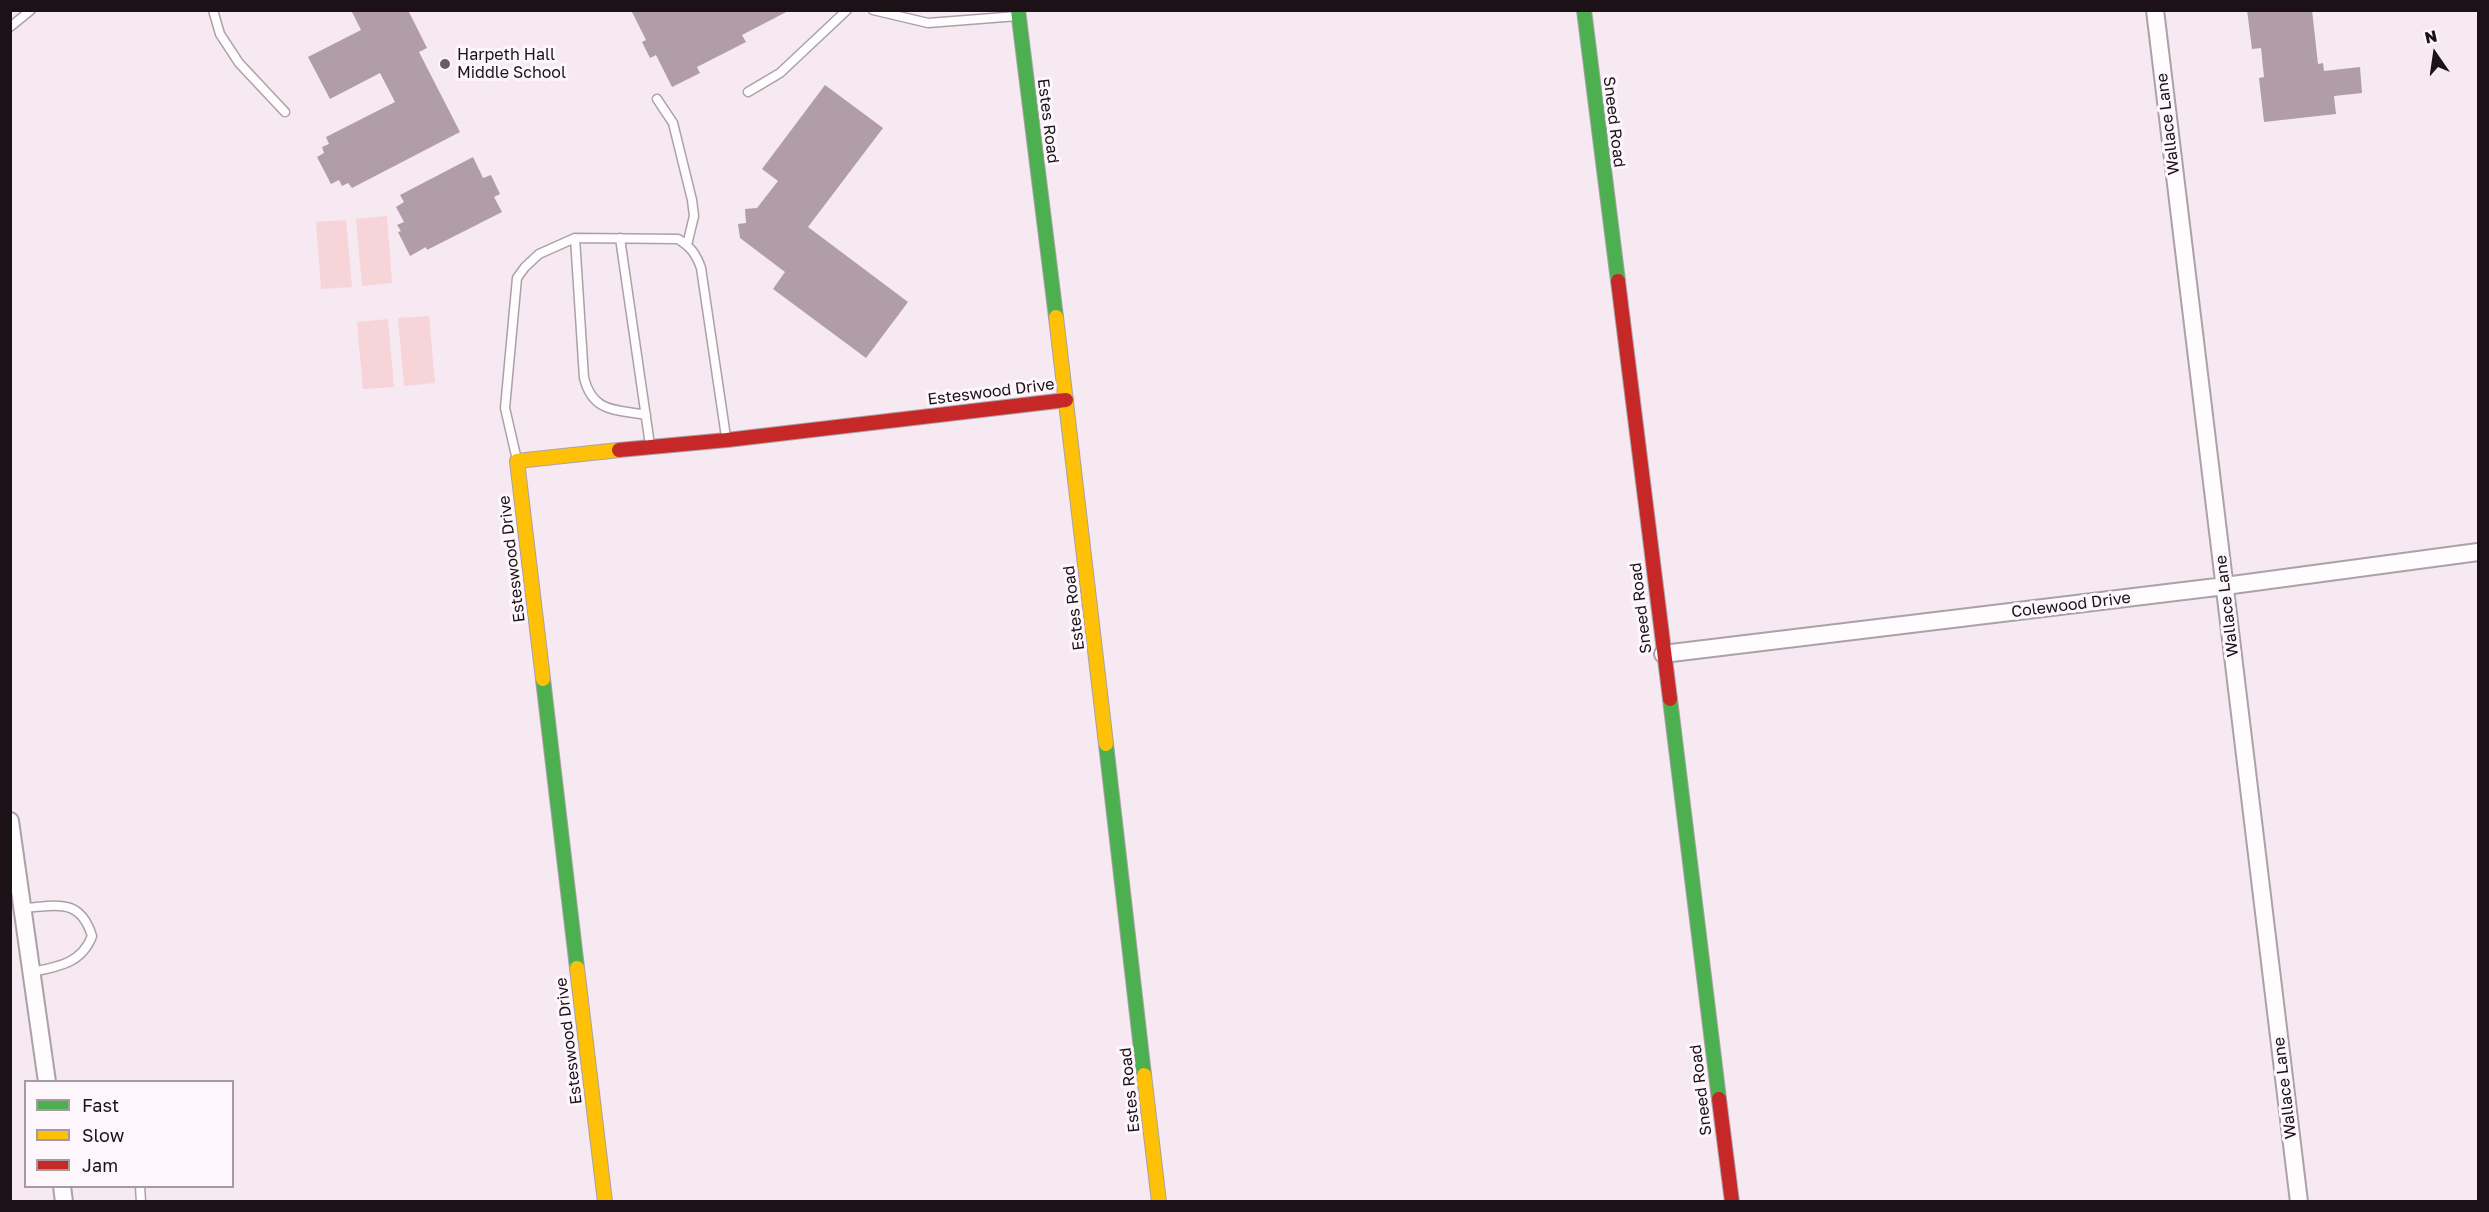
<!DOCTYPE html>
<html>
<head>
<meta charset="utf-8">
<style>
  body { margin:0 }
  #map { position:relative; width:2489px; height:1212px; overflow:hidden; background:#f6e9f1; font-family:"Golos Text",sans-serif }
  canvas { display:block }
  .frame { position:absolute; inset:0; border:12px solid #1b1117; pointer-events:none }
  .legend { position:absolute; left:24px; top:1080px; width:210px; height:108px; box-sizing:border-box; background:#fdf7fb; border:2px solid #a39ba0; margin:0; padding:8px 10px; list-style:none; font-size:18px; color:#1b1117 }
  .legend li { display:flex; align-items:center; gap:12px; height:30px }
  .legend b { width:30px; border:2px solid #a39ba0 }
  .north { position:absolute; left:2405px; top:24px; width:60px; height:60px; -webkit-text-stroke:4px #fdf7fb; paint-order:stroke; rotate:347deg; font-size:16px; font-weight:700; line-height:24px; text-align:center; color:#1b1117 }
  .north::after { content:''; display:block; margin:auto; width:21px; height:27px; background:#1b1117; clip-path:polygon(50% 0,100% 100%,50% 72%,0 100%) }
</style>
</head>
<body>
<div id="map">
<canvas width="2489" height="1212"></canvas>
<div class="frame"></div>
<ul class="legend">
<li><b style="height:8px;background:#4caf50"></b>Fast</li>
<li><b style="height:8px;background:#ffc107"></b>Slow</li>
<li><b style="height:8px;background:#c62828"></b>Jam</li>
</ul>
<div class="north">N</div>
</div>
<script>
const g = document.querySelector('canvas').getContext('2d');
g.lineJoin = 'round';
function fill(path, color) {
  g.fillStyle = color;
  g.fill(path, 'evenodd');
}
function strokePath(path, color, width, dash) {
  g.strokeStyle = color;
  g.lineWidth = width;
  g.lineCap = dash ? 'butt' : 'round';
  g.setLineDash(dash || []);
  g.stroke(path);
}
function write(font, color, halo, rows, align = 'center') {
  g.font = font + ' "Golos Text",sans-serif';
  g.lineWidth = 6;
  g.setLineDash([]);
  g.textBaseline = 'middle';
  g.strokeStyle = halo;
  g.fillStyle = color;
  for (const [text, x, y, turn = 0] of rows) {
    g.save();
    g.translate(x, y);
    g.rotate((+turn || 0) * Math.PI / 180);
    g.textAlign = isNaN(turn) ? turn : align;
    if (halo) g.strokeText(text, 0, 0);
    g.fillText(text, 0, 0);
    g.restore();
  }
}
const green = new Path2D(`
  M387,216L392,283L362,286L356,219Z
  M346,220L352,287L321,289L316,222Z
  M429,316L435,383L404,386L398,318Z
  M388,319L394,387L363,389L357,322Z`);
const building = new Path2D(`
  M351,10H408L427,48L419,52L460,132L352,188L348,183L342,186L339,180L331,184L317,157L324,153L322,147L329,144L326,137L395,102L380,73L330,99L308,57L361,30Z
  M631,10H790L742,35L746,42L697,67L700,73L672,87L656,55L650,58L642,42L646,40Z
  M2247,10H2312L2318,64L2323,63L2324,71L2360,67L2362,93L2334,96L2336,114L2264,122L2259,78L2264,77L2261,48L2252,49Z
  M825,85L883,128L808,227L908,302L866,358L773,289L785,272L740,238L738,224L746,223L745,209L757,208L778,181L762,169Z
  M473,157L483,178L491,175L500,194L494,197L502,212L427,250L426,247L410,256L398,232L401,231L397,225L404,222L396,207L404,202L400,195Z`);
const lane = new Path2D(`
  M213,10L220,34L239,63L285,112
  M873,10L928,23L1018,16
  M10,27L31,10
  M748,92L780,73L847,10
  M657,99L673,123L692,200L694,216L687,245
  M575,238L584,378C593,413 615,409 646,415
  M620,238L650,445
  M517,460L505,408L517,278L525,267L539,254L575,238L678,239C691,247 696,254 701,268L726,437
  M23,908C56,906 80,897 92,936C82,963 58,967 32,972
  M140,1186L141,1202`);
const street = new Path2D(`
  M2155,10L2299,1202
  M1663,654L2225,586L2478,552
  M10,821L47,1082
  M62,1186L64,1202`);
const fast = new Path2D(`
  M1018,10L1056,317
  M1584,10L1618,281
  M543,679L577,968
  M1670,699L1719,1099
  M1106,744L1144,1075`);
const slow = new Path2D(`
  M1056,317L1106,744
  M543,679L517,461L619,450
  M577,968L605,1202
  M1144,1075L1159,1202`);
const jam = new Path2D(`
  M1618,281L1670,699
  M619,450L727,440L1066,400
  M1719,1099L1732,1202`);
const markers = [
  [445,64,6,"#685d63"]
];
const poiNames = [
  ["Harpeth Hall",457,55],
  ["Middle School",457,73]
];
const streetNames = [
  ["Estes Road",1048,121,83],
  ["Sneed Road",1614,122,83],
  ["Wallace Lane",2168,124,-97],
  ["Esteswood Drive",991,392,-7],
  ["Esteswood Drive",512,559,-97],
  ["Colewood Drive",2071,605,-7],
  ["Wallace Lane",2227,606,-97],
  ["Estes Road",1074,608,-97],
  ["Sneed Road",1641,608,-97],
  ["Esteswood Drive",569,1041,-97],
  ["Wallace Lane",2285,1088,-97],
  ["Estes Road",1130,1090,-96],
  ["Sneed Road",1701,1090,-97]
];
fill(green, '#f7d4d7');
fill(building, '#b19da5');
strokePath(lane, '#aba1a7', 11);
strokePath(street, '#aba1a7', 20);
strokePath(fast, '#aba1a7', 16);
strokePath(slow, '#aba1a7', 16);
strokePath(jam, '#aba1a7', 16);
strokePath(lane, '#fefcfd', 8);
strokePath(street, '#fefcfd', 16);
strokePath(fast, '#4caf50', 14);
strokePath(slow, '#ffc107', 14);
strokePath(jam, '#c62828', 14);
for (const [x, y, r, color] of markers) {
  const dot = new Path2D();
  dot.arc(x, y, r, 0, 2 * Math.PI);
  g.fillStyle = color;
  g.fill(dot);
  strokePath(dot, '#fdf7fb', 2);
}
write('16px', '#1b1117', '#fdf7fb', poiNames, 'left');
write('16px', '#1b1117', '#fdf7fb', streetNames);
</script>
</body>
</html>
